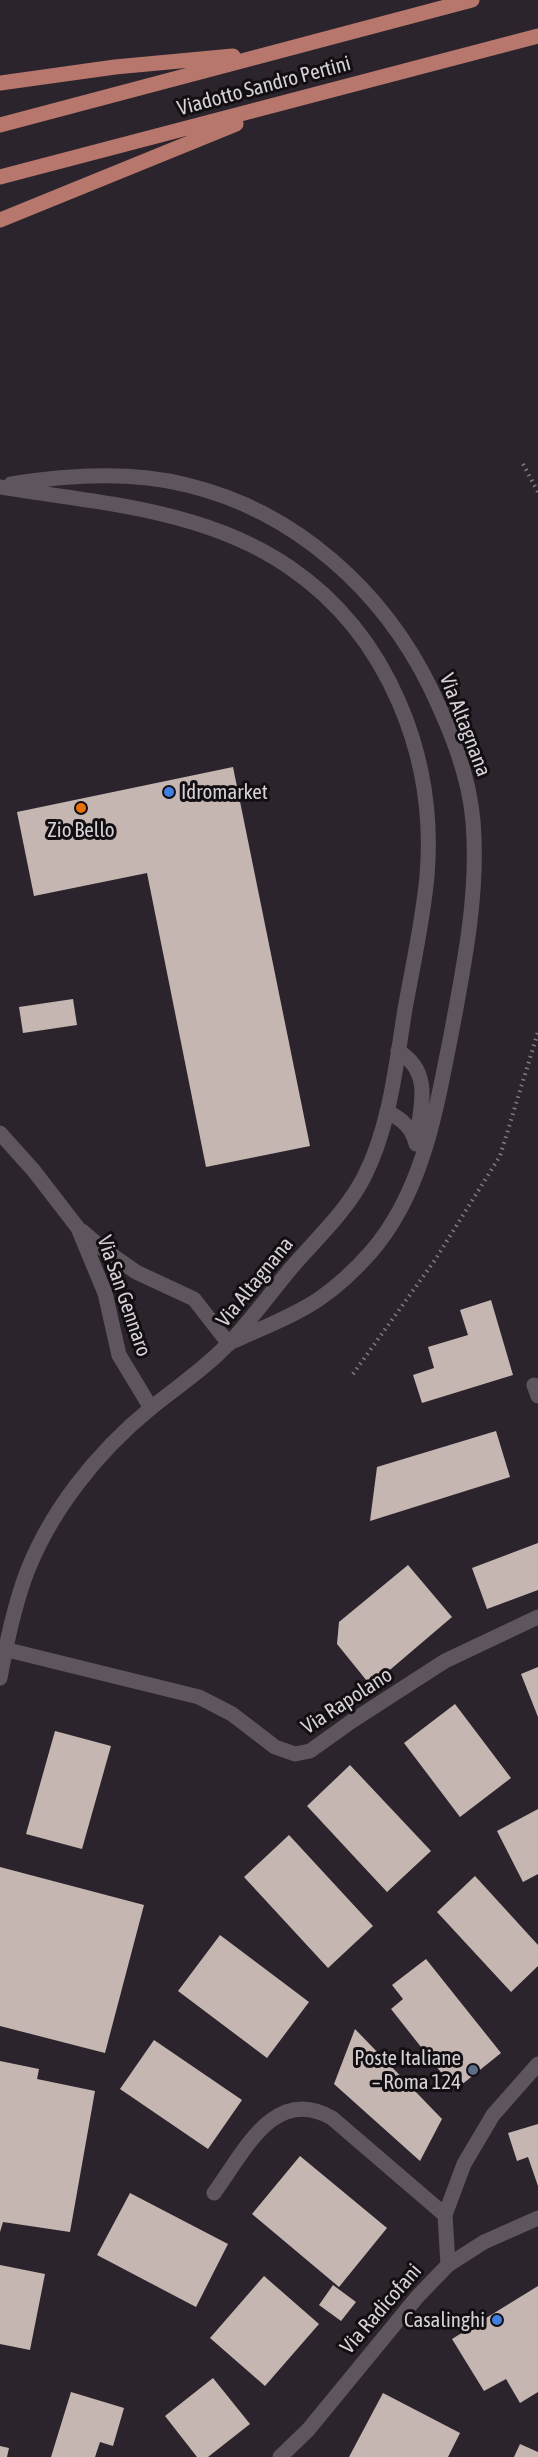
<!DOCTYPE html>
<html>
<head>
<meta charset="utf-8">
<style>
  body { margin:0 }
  canvas { display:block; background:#2c242c }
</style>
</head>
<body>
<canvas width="538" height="2457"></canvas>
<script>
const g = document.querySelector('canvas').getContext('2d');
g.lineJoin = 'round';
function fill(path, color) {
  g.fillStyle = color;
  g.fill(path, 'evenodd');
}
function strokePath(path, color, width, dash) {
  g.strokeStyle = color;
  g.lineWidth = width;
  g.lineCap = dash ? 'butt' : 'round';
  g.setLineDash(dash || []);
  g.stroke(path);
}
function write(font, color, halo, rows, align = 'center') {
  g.font = font + ' "Asap Condensed",sans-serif';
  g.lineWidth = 6;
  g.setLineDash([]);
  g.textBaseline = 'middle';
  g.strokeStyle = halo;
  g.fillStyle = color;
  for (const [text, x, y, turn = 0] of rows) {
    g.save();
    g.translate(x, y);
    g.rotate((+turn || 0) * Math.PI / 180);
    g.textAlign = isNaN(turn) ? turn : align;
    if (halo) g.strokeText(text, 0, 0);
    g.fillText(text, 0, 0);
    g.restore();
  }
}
const building = new Path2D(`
  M233,767L310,1146L206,1167L147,873L34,896L17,812Z
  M73,999L77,1025L23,1033L19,1007Z
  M491,1300L513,1375L422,1403L413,1375L434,1368L428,1347L468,1335L460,1310Z
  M496,1431L510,1477L370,1521L377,1467Z
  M538,1543V1590L487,1609L472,1568Z
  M408,1565L452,1617L371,1686L337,1644L339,1622Z
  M538,1667V1717L521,1674Z
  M455,1704L511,1778L460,1817L404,1743Z
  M55,1731L111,1746L82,1849L26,1834Z
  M350,1765L431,1851L387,1892L307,1806Z
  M538,1809V1874L523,1882L497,1831Z
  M289,1835L373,1926L328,1968L244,1877Z
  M0,1867L144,1905L105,2053L0,2026Z
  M475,1876L538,1945V1966L511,1992L437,1912Z
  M220,1935L309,2002L267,2058L178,1991Z
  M426,1959L501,2053L455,2090L391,2009L403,1999L392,1985Z
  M355,2029L442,2119L420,2161L334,2084Z
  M154,2040L242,2100L208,2149L120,2089Z
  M0,2061L39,2069L37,2079L95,2091L70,2232L3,2222L0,2232Z
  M538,2124V2186L528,2157L517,2161L508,2133Z
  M300,2156L387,2228L339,2287L252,2214Z
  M130,2193L228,2244L196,2307L97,2255Z
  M0,2265L45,2274L30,2350L0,2344Z
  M264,2276L319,2324L265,2386L210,2338Z
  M333,2285L356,2302L341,2321L319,2305Z
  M538,2286V2392L520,2403L506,2379L484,2391L452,2339Z
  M213,2378L250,2424L208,2457H197L165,2416Z
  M71,2392L124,2408L113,2446L100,2442L95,2457H51Z
  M383,2393L460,2433L448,2457H349Z
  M520,2444L538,2452V2457H514Z
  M0,2446L9,2448L7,2457H0Z`);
const path = new Path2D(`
  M523,464L538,492
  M353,1374L435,1260L500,1156L538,1032`);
const street = new Path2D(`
  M398,1051C433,1072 421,1106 416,1141
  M387,1112C401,1118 413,1129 416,1144
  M534,1385L538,1396
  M0,1648L199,1697L232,1714L275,1747L295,1754L310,1751L352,1721L445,1661L538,1617
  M0,1678C6,1645 13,1612 24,1580C48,1513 97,1452 151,1408
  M214,2193C243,2154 274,2084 332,2118L445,2215
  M448,2265L445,2215L464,2164L493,2115L538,2064`);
const secondary = new Path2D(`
  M11,484C67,475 131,471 187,485C295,511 383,590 431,689C451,731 469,775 473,821C479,893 464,965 451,1035C436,1110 423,1192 371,1252C356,1269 338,1286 319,1299C294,1316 262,1328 234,1341
  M0,487C98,503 205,509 289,567C389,635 437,758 427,876C423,920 413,965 405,1009C396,1065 390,1126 364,1177C346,1212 317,1238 292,1267C271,1292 252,1319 230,1342C207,1367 177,1387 151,1408L119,1355L105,1293L78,1228L34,1171L0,1133
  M82,1231L103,1249L136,1272L194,1299L229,1344
  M280,2457L308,2430L418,2296L448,2265L484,2242L538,2218`);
const primary = new Path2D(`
  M0,83L115,67L233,56
  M0,125L472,0
  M0,177L538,36
  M0,220L236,124`);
const markers = [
  [169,792,6,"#3f7fe0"],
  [81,808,6,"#e8710a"],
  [473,2070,6,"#5c6f8a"],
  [497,2320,6,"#3f7fe0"]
];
const streetNames = [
  ["Viadotto Sandro Pertini",264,86,-15],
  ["Via Altagnana",465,725,69],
  ["Via Altagnana",255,1282,-51],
  ["Via San Gennaro",124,1296,71],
  ["Via Rapolano",347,1701,-33],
  ["Via Radicofani",381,2309,-49]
];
const poiNames = [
  ["Idromarket",181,792,"left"],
  ["Zio Bello",81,830,"center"],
  ["Poste Italiane",461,2058],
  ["– Roma 124",461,2082],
  ["Casalinghi",485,2320]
];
fill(building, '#c6b6b2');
strokePath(path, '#817b81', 4, [1.5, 4.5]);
strokePath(street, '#5f555f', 15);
strokePath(secondary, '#5f555f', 15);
strokePath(primary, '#b7776d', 15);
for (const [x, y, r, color] of markers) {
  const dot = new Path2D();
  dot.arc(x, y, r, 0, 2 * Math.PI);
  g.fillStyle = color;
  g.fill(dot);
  strokePath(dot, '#120e12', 2);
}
write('21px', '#d6d1d6', '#120e12', streetNames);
write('21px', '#d6d1d6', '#120e12', poiNames, 'right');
</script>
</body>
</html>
